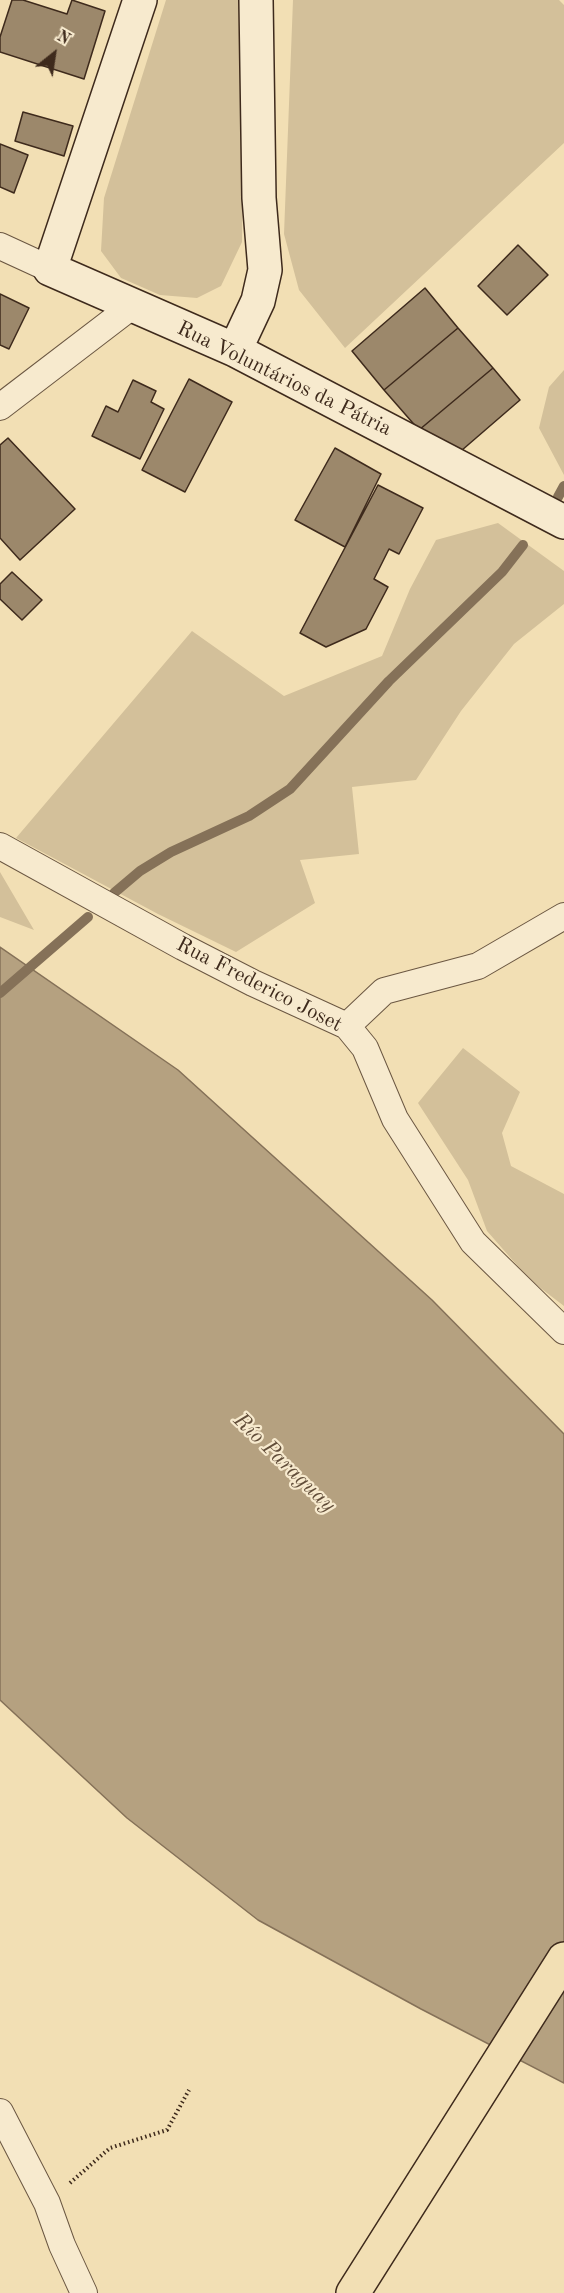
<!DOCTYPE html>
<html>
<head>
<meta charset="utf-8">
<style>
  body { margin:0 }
  #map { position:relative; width:564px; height:2293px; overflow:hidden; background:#f2dfb4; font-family:"Old Standard TT",serif }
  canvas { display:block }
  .north { position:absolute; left:24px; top:24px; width:60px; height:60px; -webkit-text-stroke:4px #f7eace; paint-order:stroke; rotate:30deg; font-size:16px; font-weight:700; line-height:24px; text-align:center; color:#3e2a1c }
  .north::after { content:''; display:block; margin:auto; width:21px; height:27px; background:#3e2a1c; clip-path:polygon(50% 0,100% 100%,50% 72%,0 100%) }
</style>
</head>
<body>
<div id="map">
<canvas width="564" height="2293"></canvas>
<div class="north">N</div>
</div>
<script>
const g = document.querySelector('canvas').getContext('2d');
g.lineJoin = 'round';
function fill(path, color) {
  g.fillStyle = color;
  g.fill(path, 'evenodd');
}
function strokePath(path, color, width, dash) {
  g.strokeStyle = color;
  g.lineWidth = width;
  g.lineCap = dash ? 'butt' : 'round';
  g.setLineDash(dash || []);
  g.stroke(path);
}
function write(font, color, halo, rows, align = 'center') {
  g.font = font + ' "Old Standard TT",serif';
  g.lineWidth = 4.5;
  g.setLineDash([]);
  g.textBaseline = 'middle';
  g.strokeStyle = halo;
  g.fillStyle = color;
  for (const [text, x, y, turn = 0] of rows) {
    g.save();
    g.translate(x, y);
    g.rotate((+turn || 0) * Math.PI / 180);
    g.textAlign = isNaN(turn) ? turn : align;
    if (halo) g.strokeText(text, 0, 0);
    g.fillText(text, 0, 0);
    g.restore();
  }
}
const green = new Path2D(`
  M166,0H244L242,242L221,286L197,298L160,295L121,278L101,251L104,198Z
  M293,0H559L564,5V143L345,348L299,290L284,234Z
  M564,370V475L539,428L549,387Z
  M498,523L564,571V604L514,644L461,711L416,780L352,787L359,854L300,860L315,903L236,952L158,914L16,838L192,631L284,696L382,656L410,589L436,540Z
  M0,872L34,930L0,917Z
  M463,1048L520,1092L502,1133L511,1166L564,1194V1306L530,1280L487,1231L468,1180L418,1103Z`);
const water = new Path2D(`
  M0,947L178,1070L432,1300L564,1434V2083L421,2009L258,1920L127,1818L0,1700Z`);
const stream = new Path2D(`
  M558,497L564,486
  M114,893L140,871L171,852L249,816L290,789L389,681L502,572L523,545
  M0,993L88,917`);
const building = new Path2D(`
  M12,0H23L67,14L72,0L105,11L84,79L0,52V37Z
  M23,112L73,126L64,156L15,141Z
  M0,144L28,155L14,193L0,187Z
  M518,245L548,275L507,315L478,286Z
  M425,288L458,328L384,390L352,351Z
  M0,294L29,308L9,349L0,345Z
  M458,328L493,368L419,430L384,390Z
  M493,368L520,400L454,457L419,430Z
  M189,379L232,402L185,492L142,470Z
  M133,380L156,391L151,402L164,409L140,459L92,436L106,406L118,412Z
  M8,438L75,509L20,560L0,538V445Z
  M335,448L381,474L345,547L295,520Z
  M378,485L423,508L399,554L389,549L374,579L388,587L366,629L326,647L300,633Z
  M12,572L42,600L22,620L0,599V584Z`);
const path = new Path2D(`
  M70,2183L110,2148L167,2130L189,2090`);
const minor = new Path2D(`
  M0,246L50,269
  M0,407L132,306
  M0,846L183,947L253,983L347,1026L365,1048L395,1119L473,1242L564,1331
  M347,1026L384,991L478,966L564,916
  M0,2112L47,2203L62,2245L84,2293`);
const secondary = new Path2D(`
  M140,0L50,269L235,350L564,522
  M235,350L258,301L265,270L259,198L256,0`);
const primary = new Path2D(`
  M353,2293L564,1959`);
const streetNames = [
  ["Rua Voluntários da Pátria",284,379,26],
  ["Rua Frederico Joset",259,985,27]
];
const waterNames = [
  ["Río Paraguay",284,1463,44]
];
fill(green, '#d3c09a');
fill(water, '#b5a180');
strokePath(water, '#857158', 1.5);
strokePath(stream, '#857158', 10);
fill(building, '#9c886b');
strokePath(building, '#3e2a1c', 1.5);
strokePath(minor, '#6b5742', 28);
strokePath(secondary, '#3e2a1c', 36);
strokePath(primary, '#3e2a1c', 36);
strokePath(path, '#3e2a1c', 4, [1.5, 3]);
strokePath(minor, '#f7eace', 26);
strokePath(secondary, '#f7eace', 33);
strokePath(primary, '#f2dfb4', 33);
write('21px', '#3e2a1c', '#f7eace', streetNames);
write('italic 22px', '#624e3a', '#f7eace', waterNames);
</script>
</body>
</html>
